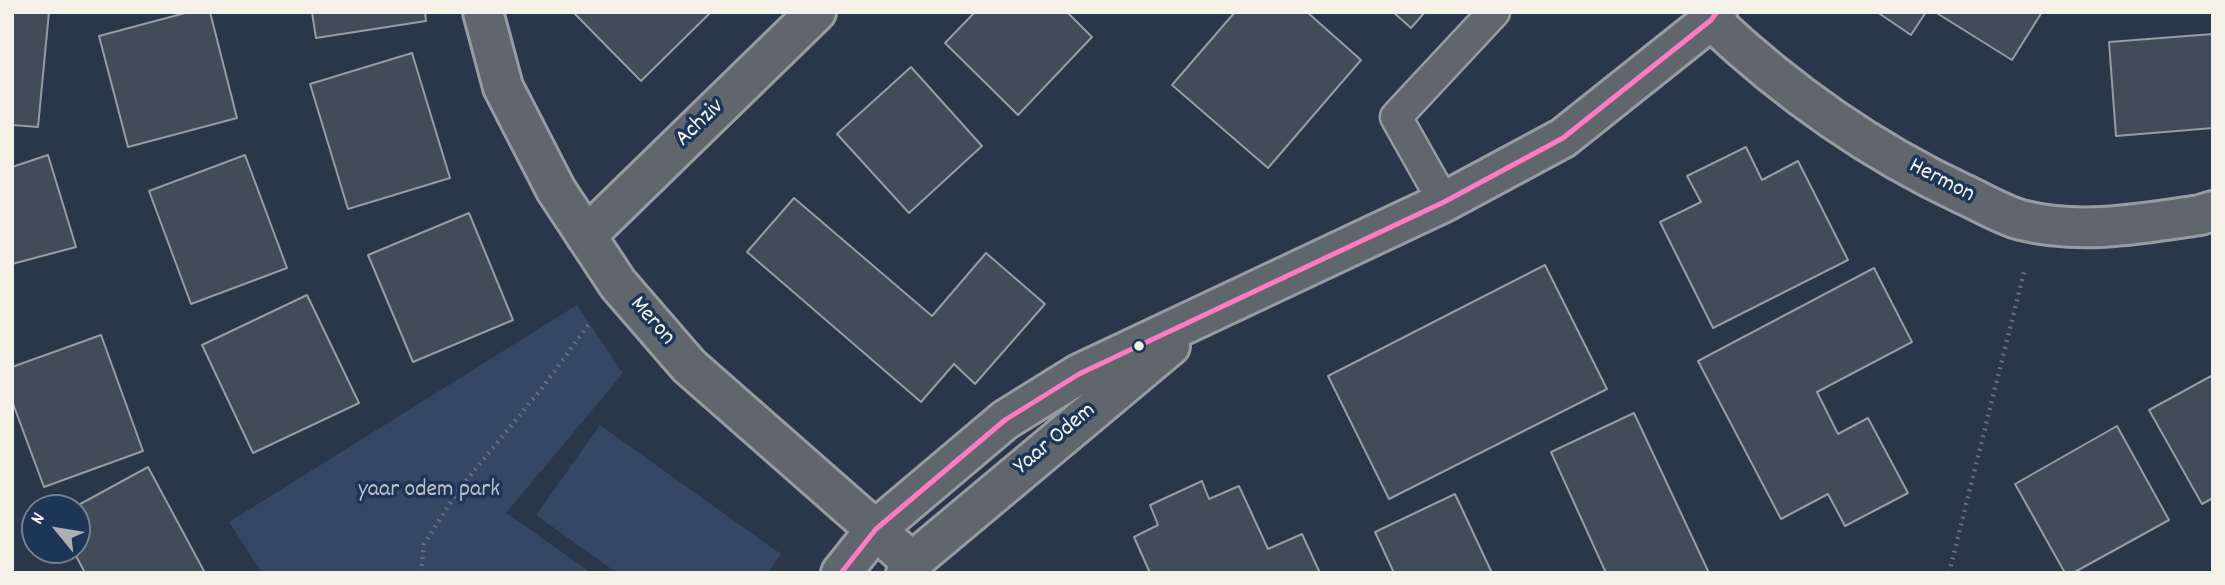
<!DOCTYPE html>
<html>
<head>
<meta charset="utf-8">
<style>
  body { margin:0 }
  #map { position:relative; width:2225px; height:585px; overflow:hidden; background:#2a374a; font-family:Dekko,sans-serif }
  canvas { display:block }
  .frame { position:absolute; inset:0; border:14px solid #f4f1e8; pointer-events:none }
  .north { position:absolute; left:21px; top:494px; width:70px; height:70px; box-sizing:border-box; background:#1d3557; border:2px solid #738091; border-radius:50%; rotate:300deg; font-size:19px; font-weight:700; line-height:28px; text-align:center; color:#f4f1e8 }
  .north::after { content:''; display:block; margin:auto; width:24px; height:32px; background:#adb0b1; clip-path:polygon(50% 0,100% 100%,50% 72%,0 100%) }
</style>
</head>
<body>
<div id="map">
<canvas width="2225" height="585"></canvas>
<div class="frame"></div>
<div class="north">N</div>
</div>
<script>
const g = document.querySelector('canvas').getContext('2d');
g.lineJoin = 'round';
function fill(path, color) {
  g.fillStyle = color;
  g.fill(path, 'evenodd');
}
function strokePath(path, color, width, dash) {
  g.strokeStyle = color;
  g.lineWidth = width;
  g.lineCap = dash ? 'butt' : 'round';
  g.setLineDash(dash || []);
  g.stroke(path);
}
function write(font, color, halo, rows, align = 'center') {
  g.font = font + ' Dekko,sans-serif';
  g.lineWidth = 7;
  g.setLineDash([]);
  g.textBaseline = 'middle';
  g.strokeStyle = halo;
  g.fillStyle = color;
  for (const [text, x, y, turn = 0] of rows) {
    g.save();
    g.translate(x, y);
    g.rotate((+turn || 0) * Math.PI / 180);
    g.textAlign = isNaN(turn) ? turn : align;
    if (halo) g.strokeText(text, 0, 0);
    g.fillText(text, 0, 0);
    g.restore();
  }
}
const green = new Path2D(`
  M577,305L623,373L506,513L592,573H262L229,522Z
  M600,425L781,554L768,573H617L536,515Z`);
const building = new Path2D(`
  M12,12H49L38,127L12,125Z
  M189,12H210L237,118L128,147L99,36Z
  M312,12H425L426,21L316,38Z
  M573,12H711L641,81Z
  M975,12H1067L1092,37L1018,115L945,43Z
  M1235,12H1307L1361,60L1268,168L1172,85Z
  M1393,12H1425L1411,28Z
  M1877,12H1926L1911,35Z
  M1935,12H2042L2012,60Z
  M2213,34V128L2116,136L2109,42Z
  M412,53L450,178L348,209L310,84Z
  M911,67L982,146L909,213L837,134Z
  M1746,147L1762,180L1798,161L1848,260L1713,328L1660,222L1701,202L1687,176Z
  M48,155L76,247L12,264V167Z
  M245,155L287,268L191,304L149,191Z
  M794,198L932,316L986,253L1045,304L975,384L954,364L921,402L747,252Z
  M469,213L513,320L413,362L368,255Z
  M1545,265L1607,389L1389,499L1328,376Z
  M1874,268L1912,342L1817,392L1838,434L1868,418L1908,493L1845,526L1828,494L1781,519L1698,361Z
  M307,295L359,403L253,453L202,345Z
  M101,335L143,451L44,487L12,401V367Z
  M2213,375V498L2202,504L2149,410Z
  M1634,413L1709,573H1606L1551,452Z
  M2117,426L2169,520L2073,573H2065L2015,484Z
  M148,467L205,573H85L73,550H77V508H73Z
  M1202,481L1209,499L1239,486L1268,549L1302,534L1320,573H1150L1134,537L1158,525L1150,505Z
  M1455,494L1492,573H1394L1375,532Z`);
const path = new Path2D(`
  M421,573L424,544L460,488L543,387L591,321
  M1949,573L2025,268`);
const service = new Path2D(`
  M1444,202L1396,117L1494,12`);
const minor = new Path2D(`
  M483,12L503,87L556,190L618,284L689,366L912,562
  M1711,20C1786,91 1869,150 1963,194C1981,202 2002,215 2021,220C2081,235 2140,224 2200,215L2213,211
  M586,236L816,12`);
const tertiary = new Path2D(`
  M841,573L876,529L1005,420L1079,374L1444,202L1563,138L1711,20L1717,12
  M906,573L912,562L1170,346`);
const bus1 = new Path2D(`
  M841,573L876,529L1005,420L1079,374L1444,202L1563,138L1711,20L1717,12`);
const markers = [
  [1139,346,6,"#f4f1e8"]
];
const streetNames = [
  ["Achziv",701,124,-44],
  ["Hermon",1941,182,27],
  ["Meron",651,322,49],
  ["Yaar Odem",1056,440,-40]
];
const parkNames = [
  ["yaar odem park",429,492]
];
fill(green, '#344763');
fill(building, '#424c59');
strokePath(building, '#979ca3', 2);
strokePath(service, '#979ca3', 35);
strokePath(minor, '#979ca3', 44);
strokePath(tertiary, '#979ca3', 44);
strokePath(path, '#666d76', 4.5, [2, 5]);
strokePath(service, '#60666e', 30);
strokePath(minor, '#60666e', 38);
strokePath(tertiary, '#60666e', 38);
strokePath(bus1, '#fe7ac1', 5);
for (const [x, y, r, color] of markers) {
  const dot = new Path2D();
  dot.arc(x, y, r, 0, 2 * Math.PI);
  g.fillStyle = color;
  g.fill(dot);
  strokePath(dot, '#1d3557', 2.5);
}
write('24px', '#f4f1e8', '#1d3557', streetNames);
write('24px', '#bbbfc1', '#1d3557', parkNames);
</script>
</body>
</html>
